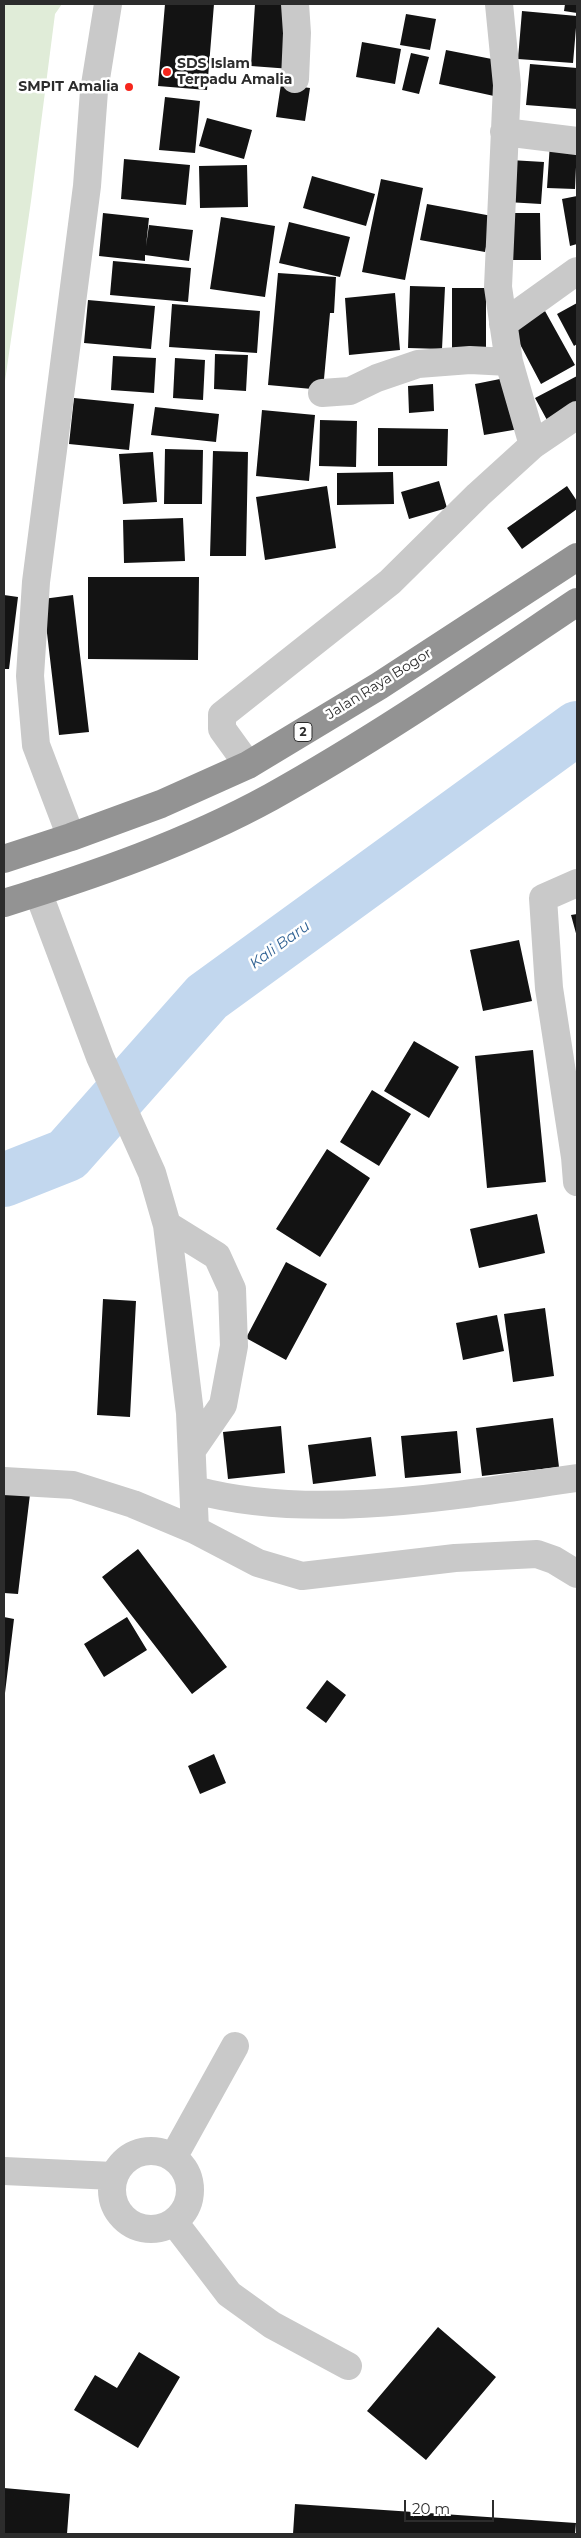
<!DOCTYPE html>
<html>
<head>
<meta charset="utf-8">
<style>
  body { margin:0 }
  #map { position:relative; width:581px; height:2538px; overflow:hidden; background:#fff; font-family:Montserrat,sans-serif }
  canvas { display:block }
  .frame { position:absolute; inset:0; border:5px solid #2c2c2c; pointer-events:none }
  .scale { position:absolute; left:404px; top:2500px; width:90px; height:22px; box-sizing:border-box; border:2px solid #2c2c2c; border-top:0; padding-left:6px; font-size:15px; line-height:18px; white-space:nowrap; color:#2c2c2c; -webkit-text-stroke:4px #fff; paint-order:stroke }
</style>
</head>
<body>
<div id="map">
<canvas width="581" height="2538"></canvas>
<div class="frame"></div>
<div class="scale">20 m</div>
</div>
<script>
const g = document.querySelector('canvas').getContext('2d');
g.lineJoin = 'round';
function fill(path, color) {
  g.fillStyle = color;
  g.fill(path, 'evenodd');
}
function strokePath(path, color, width, dash) {
  g.strokeStyle = color;
  g.lineWidth = width;
  g.lineCap = dash ? 'butt' : 'round';
  g.setLineDash(dash || []);
  g.stroke(path);
}
function write(font, color, halo, rows, align = 'center') {
  g.font = font + ' Montserrat,sans-serif';
  g.lineWidth = 5;
  g.setLineDash([]);
  g.textBaseline = 'middle';
  g.strokeStyle = halo;
  g.fillStyle = color;
  for (const [text, x, y, turn = 0] of rows) {
    g.save();
    g.translate(x, y);
    g.rotate((+turn || 0) * Math.PI / 180);
    g.textAlign = isNaN(turn) ? turn : align;
    if (halo) g.strokeText(text, 0, 0);
    g.fillText(text, 0, 0);
    g.restore();
  }
}
const green = new Path2D(`
  M4,4H62L55,14L31,201L4,388Z`);
const river = new Path2D(`
  M4,1180L67,1155L207,997L577,728`);
const building = new Path2D(`
  M165,4H214L207,90L158,86Z
  M255,4H295L291,69L251,66Z
  M565,4H577V13L564,11Z
  M522,11L577,16L573,63L518,59Z
  M406,14L436,19L430,50L400,45Z
  M362,42L401,49L395,84L356,77Z
  M446,50L502,61L494,96L439,84Z
  M411,53L429,57L419,94L402,90Z
  M530,64L577,68V109L526,105Z
  M281,84L310,88L305,121L276,117Z
  M165,97L200,101L195,153L159,150Z
  M207,118L252,130L244,159L199,146Z
  M550,143L577,145L575,189L547,188Z
  M124,159L190,165L186,205L121,199Z
  M510,160L544,162L541,204L507,202Z
  M247,165L248,207L200,208L199,166Z
  M312,176L375,194L366,226L303,208Z
  M381,179L423,188L405,280L362,272Z
  M577,196V244L570,246L562,199Z
  M427,204L492,216L485,252L420,240Z
  M103,213L149,218L146,246L149,225L193,230L189,261L145,255V261L99,256Z
  M503,213H540L541,260H503Z
  M221,217L275,226L265,297L210,289Z
  M289,222L350,237L340,277L279,263Z
  M113,261L191,268L188,302L110,295Z
  M278,273L336,277L334,313H330L323,390L268,385Z
  M410,286L445,287L442,349L408,348Z
  M452,288H486V354H452Z
  M395,293L400,350L349,355L345,298Z
  M88,300L155,306L151,349L84,343Z
  M577,303V344L574,346L557,314Z
  M172,304L260,311L257,353L169,347Z
  M545,311L575,365L541,384L512,329Z
  M215,354L248,355L246,391L214,389Z
  M113,356L156,358L154,393L111,390Z
  M175,358L205,360L203,400L173,398Z
  M577,376V405L547,420L535,398Z
  M510,377L519,429L484,435L475,384Z
  M433,384L434,411L409,413L408,386Z
  M74,398L134,404L129,450L69,444Z
  M155,407L219,414L216,442L151,435Z
  M262,410L315,415L309,481L256,476Z
  M320,420L357,421L356,467L319,466Z
  M378,428L448,429L447,466H378Z
  M165,449L203,450L202,504H164Z
  M213,451L248,452L246,556H210Z
  M153,452L157,502L123,504L119,454Z
  M393,472L394,504L337,505V473Z
  M439,481L447,508L409,519L401,492Z
  M327,486L336,548L265,560L256,497Z
  M567,486L577,501V509L522,549L507,528Z
  M183,518L185,561L124,563L123,520Z
  M88,577H199L198,660L88,659Z
  M4,595L18,597L9,669H4Z
  M73,595L89,732L59,735L43,599Z
  M577,914V937L571,915Z
  M519,940L532,1001L483,1011L470,950Z
  M414,1041L459,1067L429,1118L384,1091Z
  M533,1050L546,1182L487,1188L475,1056Z
  M372,1090L411,1114L379,1166L340,1142Z
  M327,1149L370,1178L320,1257L276,1229Z
  M537,1214L545,1253L479,1268L470,1229Z
  M286,1262L327,1284L286,1360L246,1338Z
  M103,1299L136,1301L130,1417L97,1415Z
  M545,1308L554,1376L513,1382L504,1314Z
  M497,1315L504,1351L463,1360L456,1323Z
  M553,1418L559,1467L482,1476L476,1428Z
  M281,1426L285,1473L228,1479L223,1432Z
  M457,1431L461,1473L405,1478L401,1436Z
  M371,1437L376,1476L313,1484L308,1445Z
  M4,1483L31,1486L18,1594L4,1593Z
  M138,1549L227,1667L192,1694L102,1577Z
  M4,1617L14,1619L5,1693H4Z
  M127,1617L147,1650L104,1677L84,1644Z
  M327,1680L346,1695L326,1723L306,1708Z
  M214,1754L226,1783L200,1794L188,1766Z
  M438,2327L496,2377L426,2460L367,2411Z
  M139,2352L180,2377L138,2448L74,2410L95,2375L117,2388Z
  M4,2488L70,2494L67,2534H4Z
  M295,2504L576,2523L575,2534H293Z`);
const minor = new Path2D(`
  M499,4L507,85L498,287L509,362L533,445
  M295,79L297,33L295,4
  M504,132L577,141
  M503,324L577,271
  M322,393L350,391L377,378L418,364L470,360L509,362
  M248,765L222,729V715L390,582L478,495L533,445L577,415
  M71,837L36,745L30,676L36,582L87,186L94,91L108,4
  M577,883L543,898L549,988L575,1157L577,1182
  M38,892L100,1057L152,1173L167,1225L190,1413L195,1530
  M167,1225L217,1256L232,1289L234,1346L223,1405L192,1450
  M4,1481L73,1485L133,1504L195,1530L258,1563L302,1576L455,1558L537,1554L554,1560L577,1574
  M195,1490C313,1522 457,1495 577,1478
  M112 2190a39 39 0 1 1 78 0a39 39 0 1 1-78 0Z
  M174,2156L235,2046
  M4,2171L113,2176
  M174,2222L229,2294L272,2325L348,2366`);
const highway = new Path2D(`
  M4,859L71,837L161,804L248,765L379,686L577,557
  M4,903C95,875 187,843 271,797C377,738 477,669 577,602`);
const markers = [
  [167,72,5,"#f6261c"],
  [129,87,5,"#f6261c"]
];
const shields = [
  [303,732,18]
];
const shieldNames = [
  ["2",303,732]
];
const poiNames = [
  ["SDS Islam",177,64],
  ["Terpadu Amalia",177,80],
  ["SMPIT Amalia",119,87,"right"]
];
const streetNames = [
  ["Jalan Raya Bogor",379,684,-32]
];
const waterNames = [
  ["Kali Baru",280,945,-36]
];
fill(green, '#e0ecd8');
strokePath(river, '#c2d7ee', 54);
fill(building, '#131313');
strokePath(minor, '#c9c9c9', 28);
strokePath(highway, '#939393', 28);
for (const [x, y, r, color] of markers) {
  const dot = new Path2D();
  dot.arc(x, y, r, 0, 2 * Math.PI);
  g.fillStyle = color;
  g.fill(dot);
  strokePath(dot, '#fff', 2);
}
for (const [x, y, w] of shields) {
  const box = new Path2D();
  box.roundRect(x - w / 2, y - 9.5, w, 19, 4);
  g.fillStyle = '#fff';
  g.fill(box);
  strokePath(box, '#2c2c2c', 1);
}
write('bold 12px', '#2c2c2c', null, shieldNames);
write('bold 14px', '#2c2c2c', '#fff', poiNames, 'left');
write('14px', '#2c2c2c', '#fff', streetNames);
write('italic 15px', '#336495', '#fff', waterNames);
</script>
</body>
</html>
